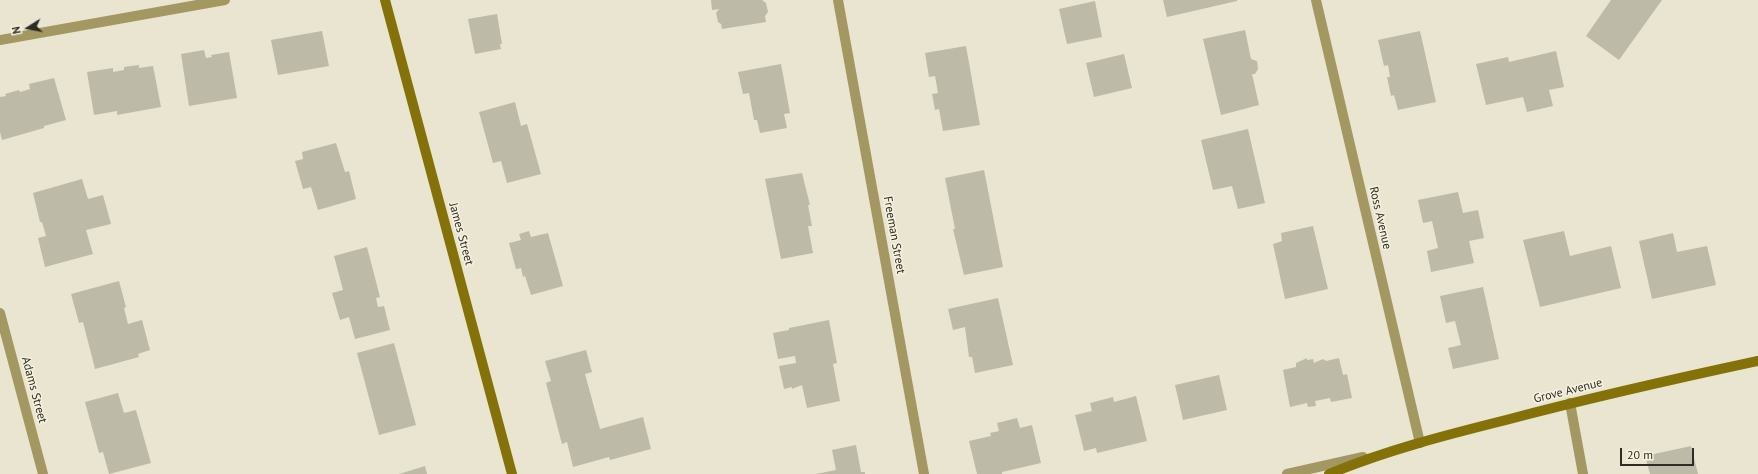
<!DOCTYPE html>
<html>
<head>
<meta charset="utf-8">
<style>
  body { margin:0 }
  #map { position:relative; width:1758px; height:474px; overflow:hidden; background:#e9e5d1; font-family:"PT Sans",sans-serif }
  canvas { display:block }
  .north { position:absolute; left:8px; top:8px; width:40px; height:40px; -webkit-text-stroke:3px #f6f2de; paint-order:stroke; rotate:259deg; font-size:11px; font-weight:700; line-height:16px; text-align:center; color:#2e2c25 }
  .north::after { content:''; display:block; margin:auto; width:14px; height:18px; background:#2e2c25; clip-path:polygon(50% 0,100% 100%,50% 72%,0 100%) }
  .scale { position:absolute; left:1620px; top:448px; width:74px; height:18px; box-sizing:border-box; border:2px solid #2e2c25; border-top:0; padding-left:5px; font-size:12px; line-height:14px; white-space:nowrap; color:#2e2c25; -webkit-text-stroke:3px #f6f2de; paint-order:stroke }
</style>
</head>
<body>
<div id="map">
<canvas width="1758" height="474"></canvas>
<div class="north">N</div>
<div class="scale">20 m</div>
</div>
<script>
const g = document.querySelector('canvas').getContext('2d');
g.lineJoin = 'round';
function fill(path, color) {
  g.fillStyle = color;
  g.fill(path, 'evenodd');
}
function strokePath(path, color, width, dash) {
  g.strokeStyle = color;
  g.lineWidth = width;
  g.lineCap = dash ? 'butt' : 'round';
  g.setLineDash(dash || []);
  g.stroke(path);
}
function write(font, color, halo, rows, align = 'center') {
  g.font = font + ' "PT Sans",sans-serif';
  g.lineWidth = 3;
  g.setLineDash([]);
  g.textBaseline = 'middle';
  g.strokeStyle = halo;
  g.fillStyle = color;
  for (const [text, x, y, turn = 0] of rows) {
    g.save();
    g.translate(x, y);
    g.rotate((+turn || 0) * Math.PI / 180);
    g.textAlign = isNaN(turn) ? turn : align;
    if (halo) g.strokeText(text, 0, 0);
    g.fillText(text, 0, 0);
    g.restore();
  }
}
const building = new Path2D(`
  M711,0H762L766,3L768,12L765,16L766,22L722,29L721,24L718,22L716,13L719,9L712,10Z
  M1163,0H1237V1L1167,17Z
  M1611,0H1662L1619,60L1586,36Z
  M1095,1L1102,37L1067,44L1059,9Z
  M497,14L502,44H500L501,49L475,54L468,19Z
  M1245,30L1251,59L1257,61L1258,69L1255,74H1252L1259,105L1221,115L1203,39Z
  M322,31L329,66L278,75L271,40Z
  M1420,31L1436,102L1398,110L1394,95L1391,96L1387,77H1390L1388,65L1384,66L1378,40Z
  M966,46L980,125L943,131L939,109L935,110L932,94L938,93L935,76L929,77L925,53Z
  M204,50L206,58L212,57L211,55L229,52L237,98L189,106L181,54Z
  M1556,51L1564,87L1549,90L1553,106L1527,112L1523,97L1486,105L1476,64L1508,57L1509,62Z
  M1124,54L1132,88L1094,97L1086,63Z
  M781,64L790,113L784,114L787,128L760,133L757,120H754L749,93L743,94L738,72Z
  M139,65V68L153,66L161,107L117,115V111L94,115L87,72L113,68V72L124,70V67Z
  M54,78L66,120L44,126V128L2,140L0,132V97L6,96L5,94L19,90L20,92L30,89L29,84Z
  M515,102L521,126L527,124L541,174L507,183L501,161L493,163L479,112Z
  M1248,129L1265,203L1238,209L1232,186L1213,190L1201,140Z
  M336,143L345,172L349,171L356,199L318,210L311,187L303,189L295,161L303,159L302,152Z
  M984,170L1003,267L964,275L953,229H955L945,178Z
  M802,173L810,205H808L812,226H808L813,253L781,259L765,179Z
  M82,179L88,199L103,195L111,224L86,230L93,254L45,267L38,238L46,236L42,222H40L33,193Z
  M1458,192L1463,213L1478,210L1484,238L1469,241L1474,263L1431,272L1427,251L1438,248L1432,221L1423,223L1418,200Z
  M1313,226L1328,289L1285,299L1273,244L1282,241L1281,233Z
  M529,231L531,237L548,233L563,286L531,295L525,276L523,277L521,268L516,269L509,243L521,240L519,234Z
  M1564,231L1570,256L1611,246L1621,288L1540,307L1523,240Z
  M1673,233L1677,252L1707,246L1716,285L1652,299L1639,241Z
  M367,247L380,297L376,298L378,307L384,306L390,330L355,339L349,317L340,320L332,293L343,290L334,256Z
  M119,281L126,307L124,308L128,324L142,320L150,350L138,354L139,357L95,369L83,322L79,323L71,294Z
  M1483,287L1499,359L1453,369L1448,348L1461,345L1455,321L1446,323L1440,296Z
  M998,298L1013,365L975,373L972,357H969L965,327L953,330L948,309Z
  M829,320L837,363L833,364L840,401L807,408L802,385L792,389V387L784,389L779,366L796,363L795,356L778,359L773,333L789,330V328Z
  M394,343L416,425L379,435L357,353Z
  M586,350L592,372L585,374L600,429L643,417L651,449L610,460L609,457L573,467L567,442L562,444L546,383L551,381L545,361Z
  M1307,358V360L1313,359L1314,363L1323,359L1326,361L1339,358L1343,375L1347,374L1352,398L1331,402L1330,398L1315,401L1316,406L1308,407L1307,403L1290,407L1283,370L1296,367V363Z
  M1219,375L1227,410L1183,420L1175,385Z
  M118,393L124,413L136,410L151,463L109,474L103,452L99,453L85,402Z
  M1136,396L1147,441L1097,453L1096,448L1084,451L1075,415L1092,411L1090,403L1113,397L1114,402Z
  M1017,418L1020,428L1032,425L1041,463L1002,472V474H977L969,441L991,436L990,433L999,431L997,423Z
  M856,445L861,472H865V474H816L836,470L832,450Z
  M1691,446L1698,474H1650L1645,456Z
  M425,466L427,474H399Z`);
const street = new Path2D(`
  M838,0L924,474
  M1316,0L1420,443
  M0,40L225,0
  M0,313L43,474
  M1570,403L1583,474
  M1287,474L1363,457`);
const secondary = new Path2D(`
  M385,0L512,474
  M1329,474C1387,450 1446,435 1506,420C1590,398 1674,379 1758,361`);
const streetNames = [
  ["Ross Avenue",1380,218,77],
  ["James Street",461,234,75],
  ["Freeman Street",894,235,80],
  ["Adams Street",34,390,75],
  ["Grove Avenue",1568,391,-14]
];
fill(building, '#bdbaa7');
strokePath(street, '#a39862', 10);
strokePath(secondary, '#847208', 10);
write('12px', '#2e2c25', '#f6f2de', streetNames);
</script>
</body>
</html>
